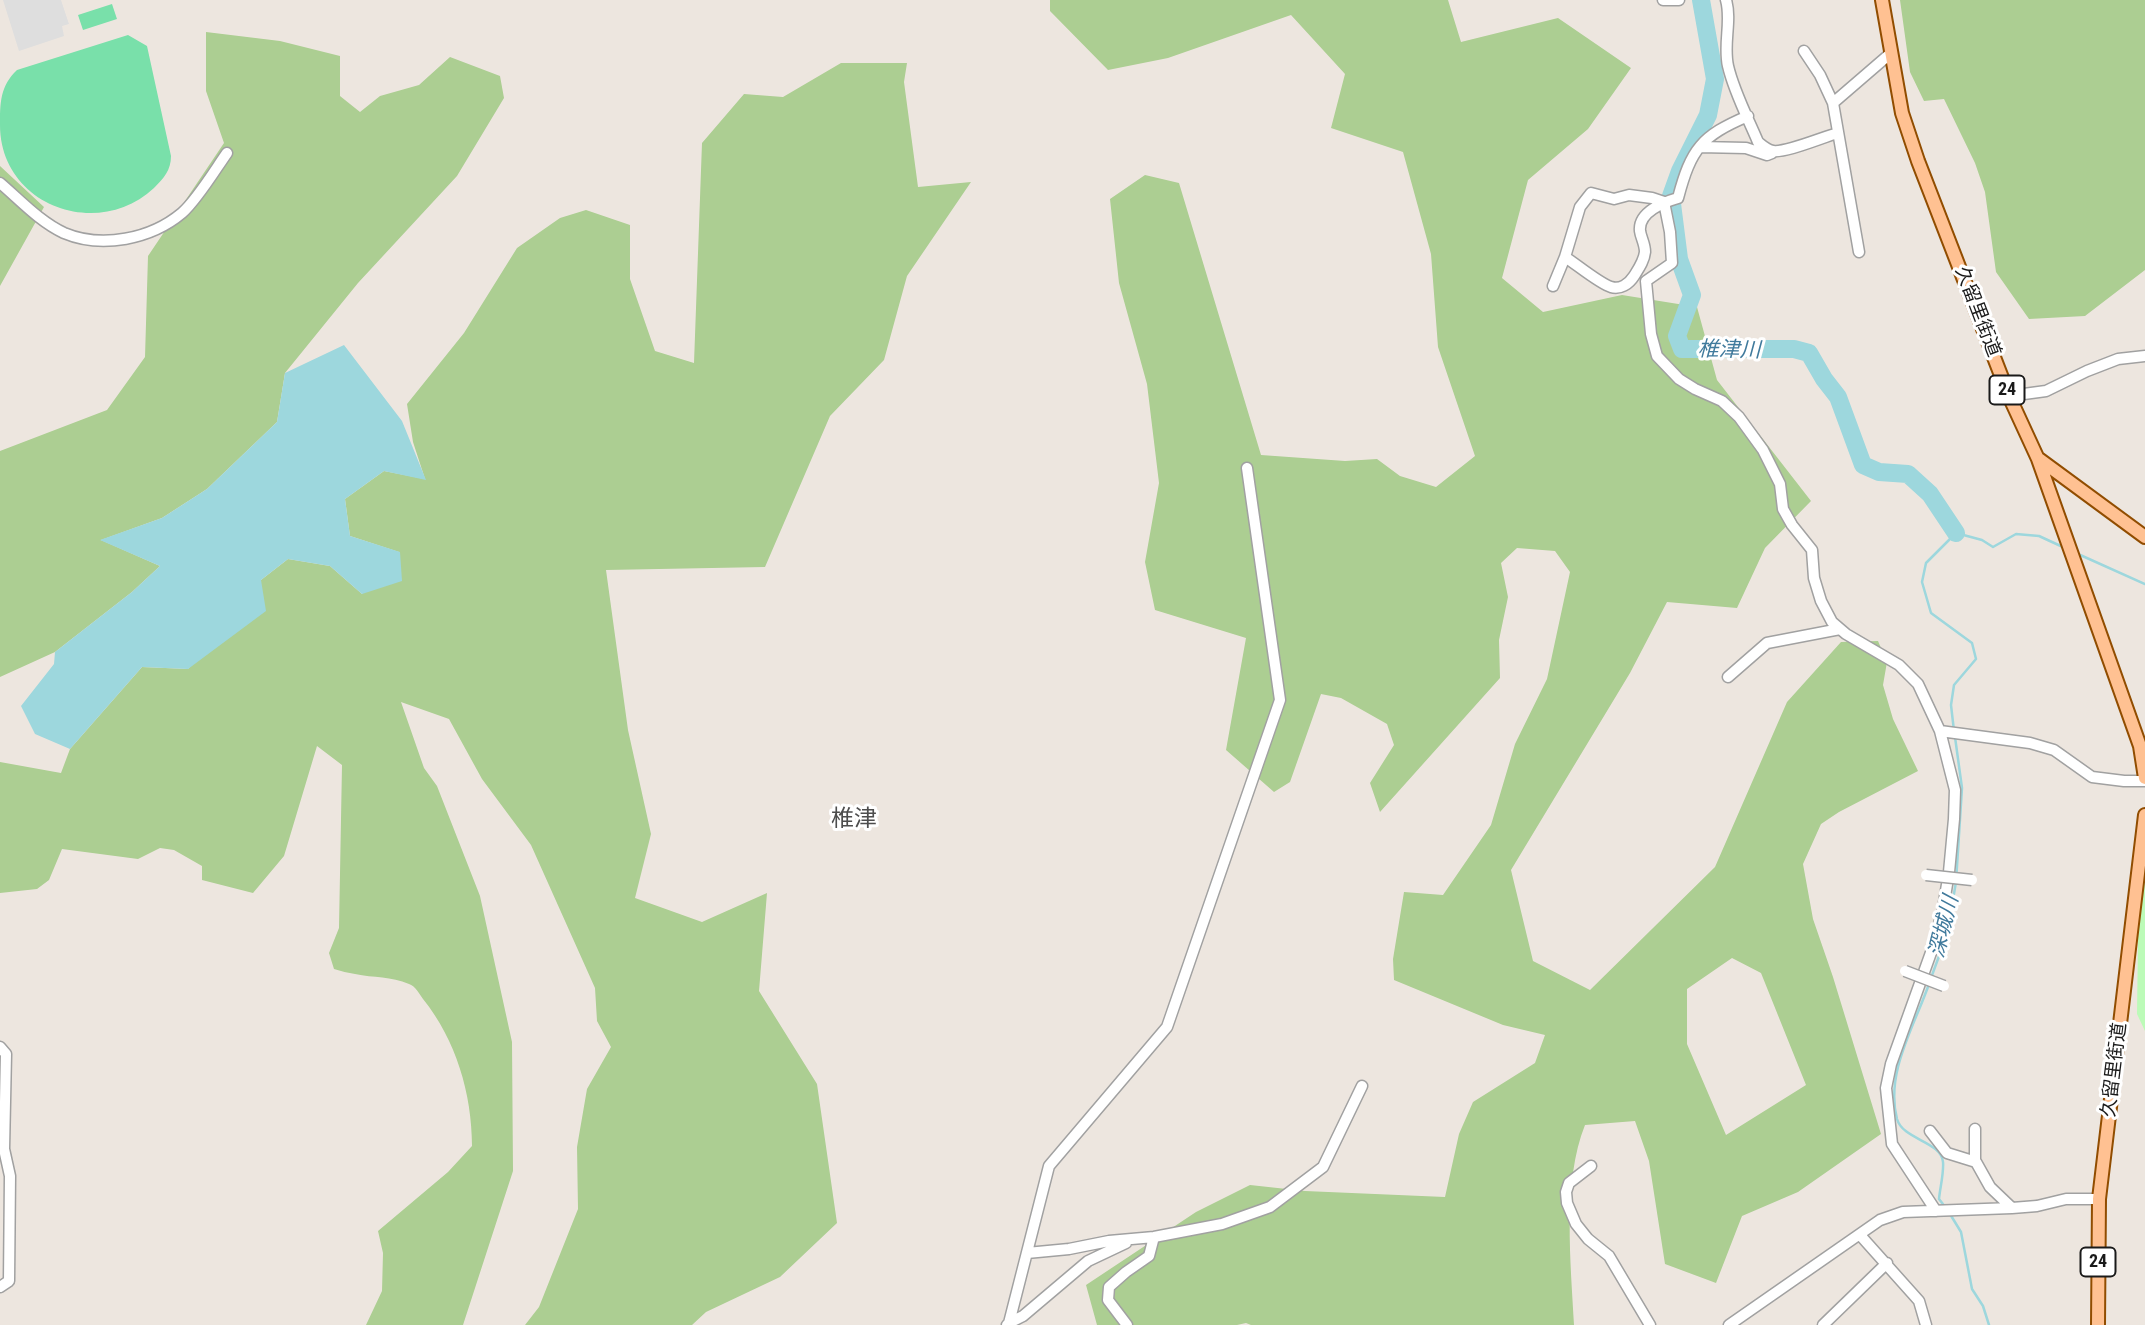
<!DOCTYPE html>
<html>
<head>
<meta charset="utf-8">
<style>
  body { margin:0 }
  canvas { display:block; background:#ede6df }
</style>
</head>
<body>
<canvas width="2145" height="1325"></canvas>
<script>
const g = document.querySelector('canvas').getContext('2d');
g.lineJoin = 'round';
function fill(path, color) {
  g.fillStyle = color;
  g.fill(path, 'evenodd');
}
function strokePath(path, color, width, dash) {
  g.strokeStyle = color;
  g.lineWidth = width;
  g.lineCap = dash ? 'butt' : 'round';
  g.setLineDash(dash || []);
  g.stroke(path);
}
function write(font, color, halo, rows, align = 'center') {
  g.font = font + ' "Roboto Condensed","Noto Sans JP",sans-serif';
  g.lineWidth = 6;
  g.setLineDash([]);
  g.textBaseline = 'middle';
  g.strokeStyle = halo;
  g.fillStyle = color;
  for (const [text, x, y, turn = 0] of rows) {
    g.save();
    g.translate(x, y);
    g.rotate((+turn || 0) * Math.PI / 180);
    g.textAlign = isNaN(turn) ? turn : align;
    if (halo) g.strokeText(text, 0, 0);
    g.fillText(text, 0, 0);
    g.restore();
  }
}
const forest = new Path2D(`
  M1050,0H1448L1461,42L1558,18L1631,68L1588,129L1528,180L1502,278L1543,312L1622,295L1697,307L1717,380L1811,501L1765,548L1737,608L1667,602L1630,673L1511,870L1533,961L1590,990L1715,867L1787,702L1841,642L1878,641L1887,662L1883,685L1893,719L1918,771L1839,812L1821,824L1803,864L1813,919L1833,977L1881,1134L1798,1192L1742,1216L1716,1283L1665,1264L1649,1161L1635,1121L1585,1125C1562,1182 1571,1264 1574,1325H1251L1246,1323L1237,1325H1097L1086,1285L1196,1212L1250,1185L1305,1191L1445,1197L1459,1134L1473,1102L1535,1063L1545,1035L1503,1025L1394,980L1393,959L1404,892L1443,895L1491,825L1515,744L1547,679L1570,572L1555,551L1517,548L1501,563L1508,597L1499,640L1500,678L1380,812L1370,783L1394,745L1387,724L1341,698L1321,694L1290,782L1274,792L1226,750L1246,638L1155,610L1145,562L1159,483L1147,384L1119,283L1110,199L1145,175L1179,183L1261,455L1345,461L1377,459L1400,476L1436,487L1475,456L1438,347L1431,254L1403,152L1331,128L1345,74L1291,15L1168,58L1108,70L1050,11ZM1732,958L1761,973L1806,1085L1726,1135L1687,1044V989Z
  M1900,0H2145V270L2085,316L2029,319L1996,272L1985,192L1975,163L1944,99L1924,101L1910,72Z
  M206,32L280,41L340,56V96L360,112L380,96L419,85L450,57L500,76L504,98L457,176L358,283L285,373L277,422L207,489L162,518L101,540L160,566L132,592L55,652L0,677V451L107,410L145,357L148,256L224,143L206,91Z
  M841,63H907L904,82L918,187L971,182L907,276L884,360L830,416L765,567L606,570L628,730L651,834L635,898L702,922L767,893L759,991L817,1084L837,1223L780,1277L706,1312L692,1325H525L539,1307L578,1209L577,1147L587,1089L611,1047L597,1021L595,988L531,845L482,779L449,719L401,702L424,768L437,786L480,896L512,1042L513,1171L463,1325H366L382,1291L383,1253L378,1231L448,1172L472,1146C472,1094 456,1040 423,999C419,993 415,986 409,984C391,976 374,978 355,974C348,973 341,971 334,969L329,953L339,928L342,765L317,746L284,856L253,893L202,880V866L174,850L160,848L138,859L62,849L49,880L37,889L0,893V762L61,773L70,749L142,667L188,669L261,580L288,559L330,566L362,594L399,552L350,536L345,499L384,471L425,479L413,442L407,404L464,333L517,248L560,218L586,210L630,225V279L655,351L694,363L702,143L744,94L783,97Z
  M0,166L44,207L0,286Z`);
const park = new Path2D(`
  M2139,872L2145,874V1031L2137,1014Z`);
const pitch = new Path2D(`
  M112,4L117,19L83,30L78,15Z
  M128,35L147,46L171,156C171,170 164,178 154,188C97,241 0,205 0,125C0,103 0,86 17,70Z`);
const parking = new Path2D(`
  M3,0H61L69,24L62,26L64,36L19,51Z`);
const water = new Path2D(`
  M344,345L402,421L426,480L384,471L345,499L350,536L400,552L402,581L362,594L330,566L288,559L261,580L266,611L188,669L142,667L70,749L35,734L21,706L54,664L55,652L132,592L160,566L100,540L162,518L207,489L277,422L285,373Z`);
const stream = new Path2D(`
  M2078,554L2145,584
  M1954,731L1951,705L1954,685L1976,659L1972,643L1931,613L1922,582L1926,563L1956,533L1982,540L1993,547L2016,534L2039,536L2065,548
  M1931,978L1942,948L1951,911L1956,882L1962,788L1955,737
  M1929,984C1914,1027 1885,1073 1897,1119C1903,1140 1941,1141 1943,1162C1944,1173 1940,1188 1939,1199L1946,1208
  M1950,1214L1961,1232L1972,1289L1983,1306L1989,1325`);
const river = new Path2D(`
  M1701,0L1715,79L1708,115L1680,171L1671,196L1679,259L1692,295L1677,336L1682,349H1794L1809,353L1824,379L1838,397L1863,465L1879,472L1908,474L1930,494L1956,533`);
const minor = new Path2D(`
  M1663,0H1679
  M1726,0C1732,21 1723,44 1728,66C1734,92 1748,118 1758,142C1763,146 1767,150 1773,151C1786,153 1823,137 1838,133
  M1804,51L1820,75L1833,103L1859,252
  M1833,103L1891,53
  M1700,147L1746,148L1767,155L1772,153
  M0,183C20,200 40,222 64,233C102,249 151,239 182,213C197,200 215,170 227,153
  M1565,257C1576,264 1600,284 1611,287C1620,290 1629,284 1634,276C1639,268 1644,261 1645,252C1645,244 1641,238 1640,231C1638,212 1664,202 1678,198C1691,149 1701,136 1748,116
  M1553,286L1565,257L1580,207L1591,193L1614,199L1629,195L1652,198L1664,202L1670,232L1672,263L1646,281L1651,334L1657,356L1679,379L1695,389L1722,401L1739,417L1763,450L1780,484L1783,509L1792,525L1812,550L1814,578L1821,601L1832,622L1846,634L1899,665L1918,684L1940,731L1955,790L1954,819L1949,872L1943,909L1933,947L1891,1064L1886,1088L1892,1144L1936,1211
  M2009,396L2046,391L2087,371L2118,359L2145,356
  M1728,677L1767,643L1840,629
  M1940,731L2030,743L2054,750L2092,777L2124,781H2145
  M0,1047L6,1054L4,1149L10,1176L9,1281L0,1287
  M1975,1129V1161
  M1930,1131L1947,1153L1976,1162L1990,1187L2012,1208
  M1591,1166L1569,1183L1566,1192L1567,1203L1576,1224L1588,1239L1609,1256L1650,1325
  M1860,1235L1919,1301L1926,1325
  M1027,1253L1069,1249L1109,1241L1154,1237L1222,1224L1270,1207L1323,1167L1362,1086
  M1009,1323L1023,1316L1088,1261L1126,1243
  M1007,1325L1009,1323L1049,1166L1167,1027L1280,700L1247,468
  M1127,1325L1108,1300L1109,1287L1126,1272L1149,1256L1154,1237
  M1729,1325L1880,1220L1903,1212L2012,1208L2037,1206L2066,1199H2099
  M1823,1325L1887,1263`);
const major = new Path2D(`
  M1882,0L1902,113L1918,161L2009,396L2038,459L2140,746L2145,778
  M2039,459L2145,537
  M2098,1325L2099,1199L2145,815`);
const minorBridge = new Path2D(`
  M1926,875L1972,880
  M1905,971L1944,986`);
const shields = [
  [2007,390,35],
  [2098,1262,35]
];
const shieldNames = [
  ["24",2007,390],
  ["24",2098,1262]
];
const streetNames = [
  ["久留里街道",1977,312,69],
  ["久留里街道",2115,1070,-83]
];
const waterNames = [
  ["椎津川",1729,351,1],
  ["深城川",1945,927,-76]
];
const quarterNames = [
  ["椎津",854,820]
];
fill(forest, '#acce92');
fill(park, '#bcfbb8');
fill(pitch, '#79e0aa');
fill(parking, '#dedede');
fill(water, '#9dd7dd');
strokePath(stream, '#9dd7dd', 2.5);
strokePath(river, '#9dd7dd', 18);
strokePath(minor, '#a1a1a1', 13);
strokePath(major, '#914d00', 16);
strokePath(minor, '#fff', 10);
strokePath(major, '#ffc192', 12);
strokePath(minorBridge, '#a1a1a1', 13, []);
strokePath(minorBridge, '#fff', 10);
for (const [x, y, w] of shields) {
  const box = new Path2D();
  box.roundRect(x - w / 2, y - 14.5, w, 29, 5);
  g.fillStyle = '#fff';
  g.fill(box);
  strokePath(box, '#1a1a1a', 2);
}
write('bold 18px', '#1a1a1a', null, shieldNames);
write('19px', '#1a1a1a', '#fff', streetNames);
write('italic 21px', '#407a9c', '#fff', waterNames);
write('23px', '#4d4d4d', '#fff', quarterNames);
</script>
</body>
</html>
